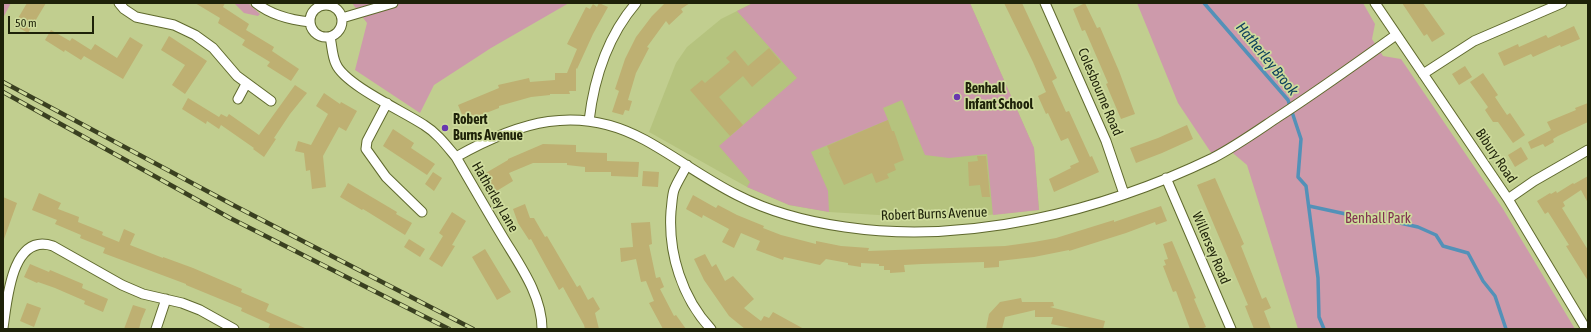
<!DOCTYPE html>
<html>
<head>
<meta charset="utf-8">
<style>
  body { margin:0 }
  #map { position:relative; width:1591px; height:332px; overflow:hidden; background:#c1ce8f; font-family:"Asap Condensed",sans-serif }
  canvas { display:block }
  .frame { position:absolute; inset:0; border:4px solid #1e2209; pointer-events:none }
  .scale { position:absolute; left:8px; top:16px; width:86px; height:18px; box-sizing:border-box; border:2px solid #1e2209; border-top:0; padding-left:5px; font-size:12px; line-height:14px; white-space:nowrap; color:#1e2209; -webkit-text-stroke:3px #cedb9c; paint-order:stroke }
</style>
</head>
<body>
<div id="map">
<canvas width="1591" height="332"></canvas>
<div class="frame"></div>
<div class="scale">50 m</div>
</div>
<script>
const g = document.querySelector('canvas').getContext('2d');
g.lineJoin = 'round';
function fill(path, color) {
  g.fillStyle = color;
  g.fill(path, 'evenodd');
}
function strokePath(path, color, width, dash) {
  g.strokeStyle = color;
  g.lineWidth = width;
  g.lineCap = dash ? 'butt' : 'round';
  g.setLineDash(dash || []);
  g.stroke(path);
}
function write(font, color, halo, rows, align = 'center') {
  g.font = font + ' "Asap Condensed",sans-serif';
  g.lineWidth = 3.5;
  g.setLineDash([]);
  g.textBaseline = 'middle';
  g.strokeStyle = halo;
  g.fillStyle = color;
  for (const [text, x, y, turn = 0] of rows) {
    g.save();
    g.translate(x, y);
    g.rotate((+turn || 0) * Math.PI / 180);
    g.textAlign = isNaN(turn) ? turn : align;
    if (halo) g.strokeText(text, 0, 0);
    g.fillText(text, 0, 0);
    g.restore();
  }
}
const built = new Path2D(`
  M753,3H970L1034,148L1039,210L958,218H927L829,212L789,205L747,187L649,132L676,63L687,47L721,19Z`);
const green = new Path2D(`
  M3,3H11L3,18Z
  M234,3H248L260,14L258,16L244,13Z
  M352,3H569L491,48L434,85L420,113L355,70L367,23Z
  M753,3H970L1034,148L1039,210L993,215L987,154L949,158L925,155L902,100L883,108L888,120L811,152L828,191L829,212L789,205L747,187L750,182L719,146L797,78L737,11Z
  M1137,3H1363L1375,24L1372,39L1383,56L1401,59L1503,209L1575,329H1298L1247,165L1228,149L1214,157L1178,103Z`);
const stream = new Path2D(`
  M1204,3L1288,100L1301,139L1298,177L1306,186L1318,278L1319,317L1324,329
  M1309,206L1355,216
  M1400,223L1418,227L1436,235L1443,246L1468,253L1483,281L1495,296L1506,329`);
const building = new Path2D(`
  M27,3H46L28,33L14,25Z
  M195,3H225L223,7L249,24L246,30L274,47L272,51L299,69L291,81L267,66L270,62L242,45L245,40L218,23L220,18Z
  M599,3L608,7L593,34L577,69L576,68V91H569L570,94H550V95L531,97L499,106V108L473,118L472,115L464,119L458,105L499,88L498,85L529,78L530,82L555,80V73H567L577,49L567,44L586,7L590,9L593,4L597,7Z
  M665,3H690L681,9L683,12L669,25L666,21L647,47L649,48L636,73L628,100L632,101L629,111L625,110L623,115L612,112L619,91L615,89L625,59L636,37L652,16Z
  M1004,3H1022L1057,78L1052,81L1066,112L1069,111L1090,157L1092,156L1099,172L1054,192L1049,179L1071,168L1070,166L1079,162L1068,138L1061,141L1048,113L1046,114L1038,96L1046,92L1033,62Z
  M1085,3L1097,28L1100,27L1119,71L1135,114L1121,119L1106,84L1108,83L1085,30L1082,31L1073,9Z
  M1402,3H1423L1445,34L1432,42L1427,34L1424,36Z
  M1574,26L1580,39L1561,47L1560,45L1533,57L1531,54L1504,66L1498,53L1518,44L1519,47L1546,35L1548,38Z
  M51,30L70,41L72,38L91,50L95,44L117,58L130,37L143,45L123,79L84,56L81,60L65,50L64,52L45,40Z
  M169,36L207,61L185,94L172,85L185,65L161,50Z
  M769,48L781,62L752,87L743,76L719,97L743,125L730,136L690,90L702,80L705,83L730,62L726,58L735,50L748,66Z
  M1465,66L1472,77L1459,85L1452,74Z
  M1483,73L1498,95L1495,97L1507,115L1510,113L1525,135L1513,143L1498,122H1493L1485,110L1488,107L1470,82Z
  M295,85L307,93L290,114L274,138L276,139L264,157L253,149L254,148L221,125L219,129L207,121L206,124L182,109L188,98L219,117L221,114L227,117L229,114L259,135Z
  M324,93L340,104L341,102L357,111L346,131L339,127L323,156L326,187L312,189L310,170L306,171L304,153L295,151L298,141L311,145L328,114L316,106Z
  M1588,103V122L1558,136L1553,139L1554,142L1545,147L1543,144L1531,149L1528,142L1551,130L1547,122L1576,110L1575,108Z
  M888,120L892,131H894L904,160L894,164L896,170L887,174L889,178L876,183L872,173L844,185L829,153L830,152L827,146Z
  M1187,125L1193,139L1162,153L1136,163L1130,148L1158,138Z
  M393,129L414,143L411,148L435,164L427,175L383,146Z
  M543,144L576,145V152L607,153V161L639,162L638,177L611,176V172H585V167L567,165V163H533L509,173L513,181L495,192L484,174L508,160V159Z
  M1521,147L1528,159L1515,167L1508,155Z
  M977,156H986L990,197H982L980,185L969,186L968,162L978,161Z
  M643,171L659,172L658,187L642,186Z
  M433,172L442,178L434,191L425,184Z
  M1588,176V203L1581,190L1563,202L1565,206L1562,208L1588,250V281L1566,246L1569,245L1550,215L1548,212L1545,214L1537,201L1550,193L1551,194L1556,191L1557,193L1573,183L1574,184Z
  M1215,178L1244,244L1241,246L1262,299L1266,297L1271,308L1264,311L1271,329H1254L1245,306L1248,305L1197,185Z
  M348,183L397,212L396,214L412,223L405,235L363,209L362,210L340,197Z
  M39,193L61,203L58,209L79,217L78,222L103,232L102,235L119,242L124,229L135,234L130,245L163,258V257L193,268L242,289L241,292L269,304L266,311L307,329H268L270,324L241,311L242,308L186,285V284L103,253L105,248L80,238L81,235L55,224L57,220L32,210Z
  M693,195L716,208L718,205L737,215L764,226L763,228L781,235L816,244V241L841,246L869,248L868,251L1005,246L1034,242L1056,238L1114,220V222L1161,206L1167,221L1156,225L1155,222L1126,233L1069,251V250L1034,257L999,261V267L984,268V262L922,264L904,265L905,272L890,273V270H884V266H879V264L861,263V267L848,265V263L826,259L820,265L784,257L783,260L756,250L760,241L741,233L734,248L722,242L729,229L703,215L702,218L686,209Z
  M3,197L17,203L4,239H3Z
  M525,204L530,218H534L545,237L547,236L577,287L580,285L588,300L593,297L600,309L595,313L599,329H585L584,325L563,287L559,290L531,239L529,240L518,223L513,209Z
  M452,212L466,221L452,245L455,246L442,267L429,259L443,236L439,233Z
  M650,222L652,244L649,245L656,278L660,277L664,287L660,289L674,316L676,315L686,329H663L649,303L654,301L646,281L641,282L636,259L621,262L620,248L633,247L631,223Z
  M409,239L425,249L420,257L404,247Z
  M1172,241L1196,298L1194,299L1206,327L1201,329H1190L1176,291L1173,292L1163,266L1166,265L1164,260L1168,259L1163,244Z
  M485,249L511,292L497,300L472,257Z
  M705,254L712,267L716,264L725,281L733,276L754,299L744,308L761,321L764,316L769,318L773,312L804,329H745L729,316L704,280L694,259Z
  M30,264L49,272L50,270L83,284L82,288L108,299L103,312L84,304L85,301L55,288L38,282L37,283L24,277Z
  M1021,298L1022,302H1053L1054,306L1050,307L1105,321L1103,329H1075L1051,324L1053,317H1035V310L1005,317L1002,329H986L989,314L1000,302Z
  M27,303L41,308L34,327L20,321Z
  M133,305L146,309L141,321L139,329H124Z`);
const minor = new Path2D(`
  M119,3L124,9L136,17L174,25L195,35L213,48L237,76L271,101
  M256,3C271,15 291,20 310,22
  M1045,3L1106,141L1124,194
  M1375,3L1508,199L1586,329
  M310 21a16 16 0 1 1 32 0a16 16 0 1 1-32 0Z
  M342,18L393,3
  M330,37C332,45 332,56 336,64C345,85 403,111 424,125C437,133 446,145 456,157C471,183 486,209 501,234C518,263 542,294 542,329
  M1423,74L1474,41L1562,3
  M238,99L246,84
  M387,103L367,141L366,149L386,177L422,212
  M589,121C594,78 607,37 636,3
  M456,157C518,122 578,103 645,140C676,157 705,179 737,195C770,212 809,222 845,227C968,245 1103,211 1213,158C1236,146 1257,131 1278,117C1318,91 1357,63 1396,35
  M687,165C683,173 677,182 674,190C672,196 672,204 671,211C668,253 682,298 711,329
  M1166,178L1231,329
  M1508,199L1534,181L1588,150
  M3,328C7,302 11,232 53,246L122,285L143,294L182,303L200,310L234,329
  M156,329L166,299`);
const rail = new Path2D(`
  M3,82L235,206L473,329
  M3,92L230,218L449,329`);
const markers = [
  [957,97,4,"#6837af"],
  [445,128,4,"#6837af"]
];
const poiNames = [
  ["Benhall",965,89],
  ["Infant School",965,105],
  ["Robert",453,120],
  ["Burns Avenue",453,136]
];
const streetNames = [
  ["Colesbourne Road",1100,92,67],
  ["Bibury Road",1496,156,56],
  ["Hatherley Lane",495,197,60],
  ["Robert Burns Avenue",934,214,-2],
  ["Willersey Road",1211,248,67]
];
const parkNames = [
  ["Benhall Park",1378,219]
];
const waterNames = [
  ["Hatherley Brook",1267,59,51]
];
fill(built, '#b5c37e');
fill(green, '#cd9aab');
strokePath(stream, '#5391b8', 3.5);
fill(building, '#beb072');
strokePath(minor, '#5f692d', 11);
strokePath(minor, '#fff', 9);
strokePath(rail, '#3a4020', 4.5);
strokePath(rail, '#cedb9c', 3, [9]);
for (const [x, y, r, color] of markers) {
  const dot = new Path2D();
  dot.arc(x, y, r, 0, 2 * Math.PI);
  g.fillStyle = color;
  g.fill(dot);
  strokePath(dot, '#cedb9c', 1.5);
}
write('bold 14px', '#1e2209', '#cedb9c', poiNames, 'left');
write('14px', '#1e2209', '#cedb9c', streetNames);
write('14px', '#813051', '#cedb9c', parkNames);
write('italic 15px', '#0e415d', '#cedb9c', waterNames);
</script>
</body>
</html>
